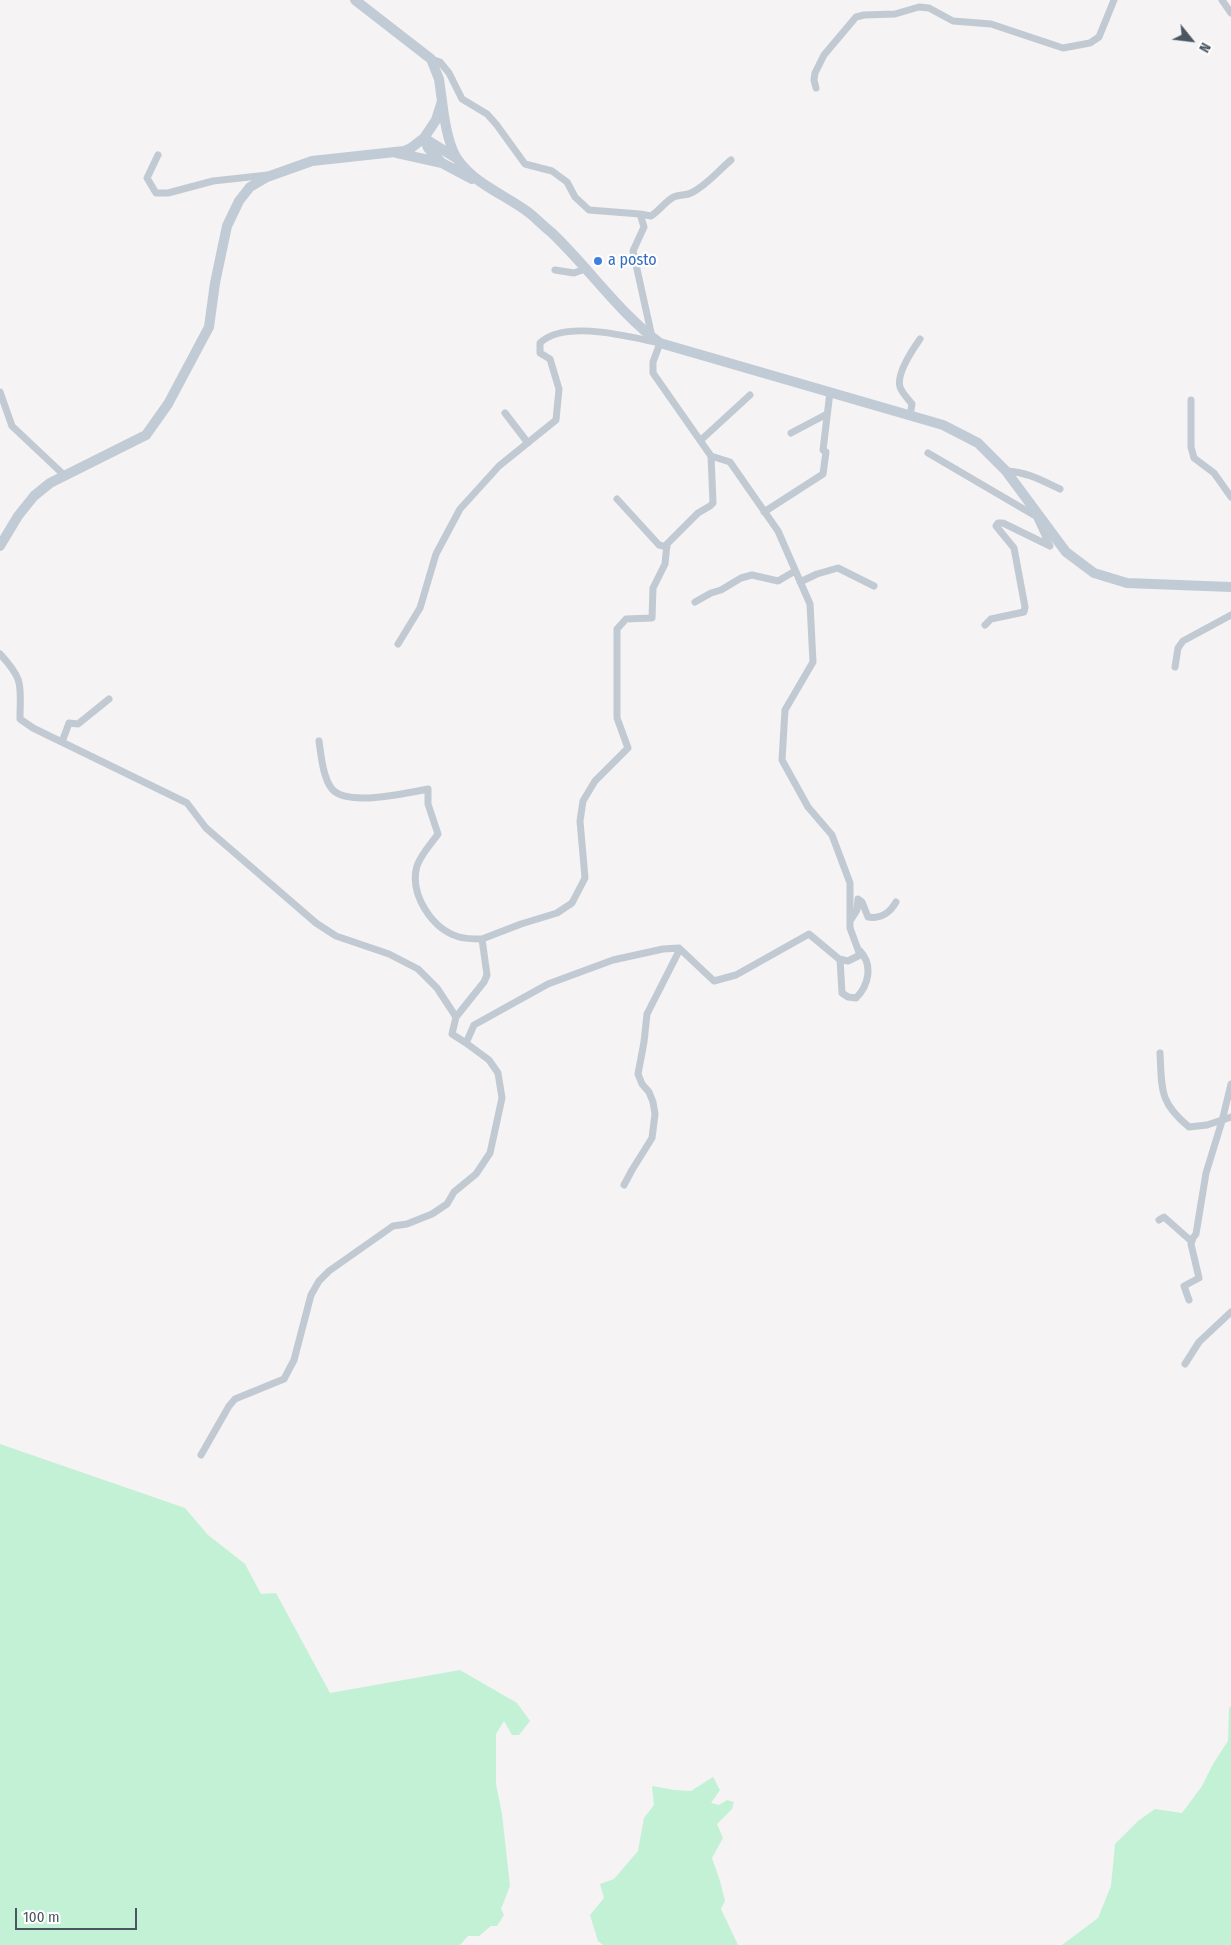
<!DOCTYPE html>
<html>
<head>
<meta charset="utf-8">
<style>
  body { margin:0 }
  #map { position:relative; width:1231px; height:1945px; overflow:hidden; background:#f5f3f3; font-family:"Fira Sans Condensed",sans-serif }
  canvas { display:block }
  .north { position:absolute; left:1166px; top:15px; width:50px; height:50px; -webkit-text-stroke:4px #fff; paint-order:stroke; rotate:119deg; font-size:14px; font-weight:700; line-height:20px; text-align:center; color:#4a5661 }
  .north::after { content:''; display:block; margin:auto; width:18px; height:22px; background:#4a5661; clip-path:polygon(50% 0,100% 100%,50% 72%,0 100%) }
  .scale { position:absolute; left:15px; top:1908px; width:122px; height:22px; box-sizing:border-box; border:2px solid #4a5661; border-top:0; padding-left:6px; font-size:15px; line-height:18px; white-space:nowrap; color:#4a5661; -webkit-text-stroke:4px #fff; paint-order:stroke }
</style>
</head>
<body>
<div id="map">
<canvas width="1231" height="1945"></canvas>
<div class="north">N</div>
<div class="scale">100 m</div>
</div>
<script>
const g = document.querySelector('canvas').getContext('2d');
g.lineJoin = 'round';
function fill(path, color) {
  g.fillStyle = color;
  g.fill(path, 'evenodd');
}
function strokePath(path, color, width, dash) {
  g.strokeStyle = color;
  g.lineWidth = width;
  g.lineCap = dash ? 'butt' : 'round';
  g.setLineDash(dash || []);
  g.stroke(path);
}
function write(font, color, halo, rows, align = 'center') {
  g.font = font + ' "Fira Sans Condensed",sans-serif';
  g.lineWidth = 4.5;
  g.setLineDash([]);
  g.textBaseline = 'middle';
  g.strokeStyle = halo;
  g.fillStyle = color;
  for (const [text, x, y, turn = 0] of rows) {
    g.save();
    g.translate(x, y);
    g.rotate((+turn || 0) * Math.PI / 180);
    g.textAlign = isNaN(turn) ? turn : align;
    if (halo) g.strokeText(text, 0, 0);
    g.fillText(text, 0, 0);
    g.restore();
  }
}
const green = new Path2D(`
  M0,1444L185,1508L208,1535L245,1564L261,1594L276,1593L330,1693L460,1670L517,1703L530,1721L519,1735H512L504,1721L496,1734V1784L502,1814L510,1886L501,1909L504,1915L497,1926H491L479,1936H468L460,1945H0Z
  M1231,1706V1945H1062L1098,1918L1111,1886L1115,1844L1138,1821L1155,1809L1182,1813L1202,1786L1213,1764L1228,1741L1229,1708Z
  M713,1777L720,1790L711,1803L719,1805L727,1800L734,1802L732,1809L717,1824L723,1838L712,1858L720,1881L725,1901L721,1909L738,1945H603L598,1941L590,1915L604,1898L600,1884L614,1879L638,1851L644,1818L654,1805L652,1786L674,1790L691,1791Z`);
const street = new Path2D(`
  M1222,0L1231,13
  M431,59L440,62L449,73L462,99L487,114L496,124L525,164L552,171L567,182L575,197L589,210L640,214L644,227L633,251L652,337
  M816,88L814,80L815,73L824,55L856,17L864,15L895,14L919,7L929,8L953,21L991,24L1063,48L1090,43L1099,37L1114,0
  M158,155L147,178L156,193H168L213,181L268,175
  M640,214L651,216C659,211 664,203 672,198C678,194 685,196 691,193C707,185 718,171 731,160
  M555,270L574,273L585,269
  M0,392L12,426L65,476
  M1191,400V447L1194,458L1214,473L1231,497
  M505,413L528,443
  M910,416L912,404C908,399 902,393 900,387C896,374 913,349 920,339
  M791,433L827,414
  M701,440L750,395
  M928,453L1039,518
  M1006,471C1027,472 1041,480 1060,489
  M617,499L659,545L667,547
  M764,512L823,474L826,452L823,450L830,392
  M800,582L817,574L838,568L874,586
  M695,602L711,593L721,590L741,578L752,575L778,581L795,571
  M985,625L991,619L1024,612L1025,607L1014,548L996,526L998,523H1003L1050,546L1037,518
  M398,644L420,608L436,554L460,509L499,466L556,420L559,389L550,359L540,353V343C565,319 630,337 660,343L653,362V373L711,456L713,503L710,506L698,513L667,544L665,564L653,588L652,618L626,619L617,629V718L628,748L595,781L583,801L580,821L585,878L572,903L557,913L521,924L482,939L487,975L484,982L456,1017L452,1034L466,1043L474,1025L548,984L613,960L663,949L679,948L714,981L736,975L809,934L839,959L848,961L860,955L850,928V883L832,835L808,807L782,760L785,710L813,662L810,604L778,531L730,462L711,456
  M0,654C25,681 20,685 20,719L33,728L187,803L206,828L316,923L336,936L389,954L418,969L437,988L456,1017
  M1175,667L1178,648L1183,641L1231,615
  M319,741C321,755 323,778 332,789C347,807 407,793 428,789V804L438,834C431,844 421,854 417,866C409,894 432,929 459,937C466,939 475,939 482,939
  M62,742L69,723L78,724L109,699
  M850,921L857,910L858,899L862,902L868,917C880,919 890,913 896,902
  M840,959L842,993L848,997L856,998C869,985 873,965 860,951
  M1160,1053C1162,1090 1159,1102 1189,1127L1207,1125L1231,1117
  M624,1185L632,1170L652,1138L655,1114L653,1102L649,1092L642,1084L638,1074L644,1042L647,1014L680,949
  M1159,1220L1164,1217L1190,1240L1193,1238L1196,1234L1206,1173L1222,1121L1231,1084
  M1189,1300L1184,1286L1199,1278L1191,1244L1193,1238
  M1185,1364L1199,1342L1231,1312
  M201,1455L229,1406L235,1399L284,1379L294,1360L311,1295L319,1281L329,1271L393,1226L407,1224L432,1214L447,1204L454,1192L476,1174L490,1153L502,1098L498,1073L489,1060L466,1043`);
const secondary = new Path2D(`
  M442,101C444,118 448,146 458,160C476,185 504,194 528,212C536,218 543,226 551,232C589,268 618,312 660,343L943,425L978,443L1006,471L1066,552L1094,573L1127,583L1231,587
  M397,153L442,163L472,179
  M441,162L428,148L424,138L456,158
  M0,546L18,516L34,496L50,483L146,435L168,404L209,327L215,283L227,226L239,201L250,187L267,177L312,161L404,151L411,148L424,138L436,120L442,101L439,79L431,59L355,0`);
const markers = [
  [598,261,5,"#3f7fe0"]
];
const shopNames = [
  ["a posto",608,261]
];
fill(green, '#c3f1d5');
strokePath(street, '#c1cad2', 7);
strokePath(secondary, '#c1cbd6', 10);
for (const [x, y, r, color] of markers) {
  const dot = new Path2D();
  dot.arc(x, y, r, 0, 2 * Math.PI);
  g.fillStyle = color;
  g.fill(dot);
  strokePath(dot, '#fff', 2);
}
write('16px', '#366cbe', '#fff', shopNames, 'left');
</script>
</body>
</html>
